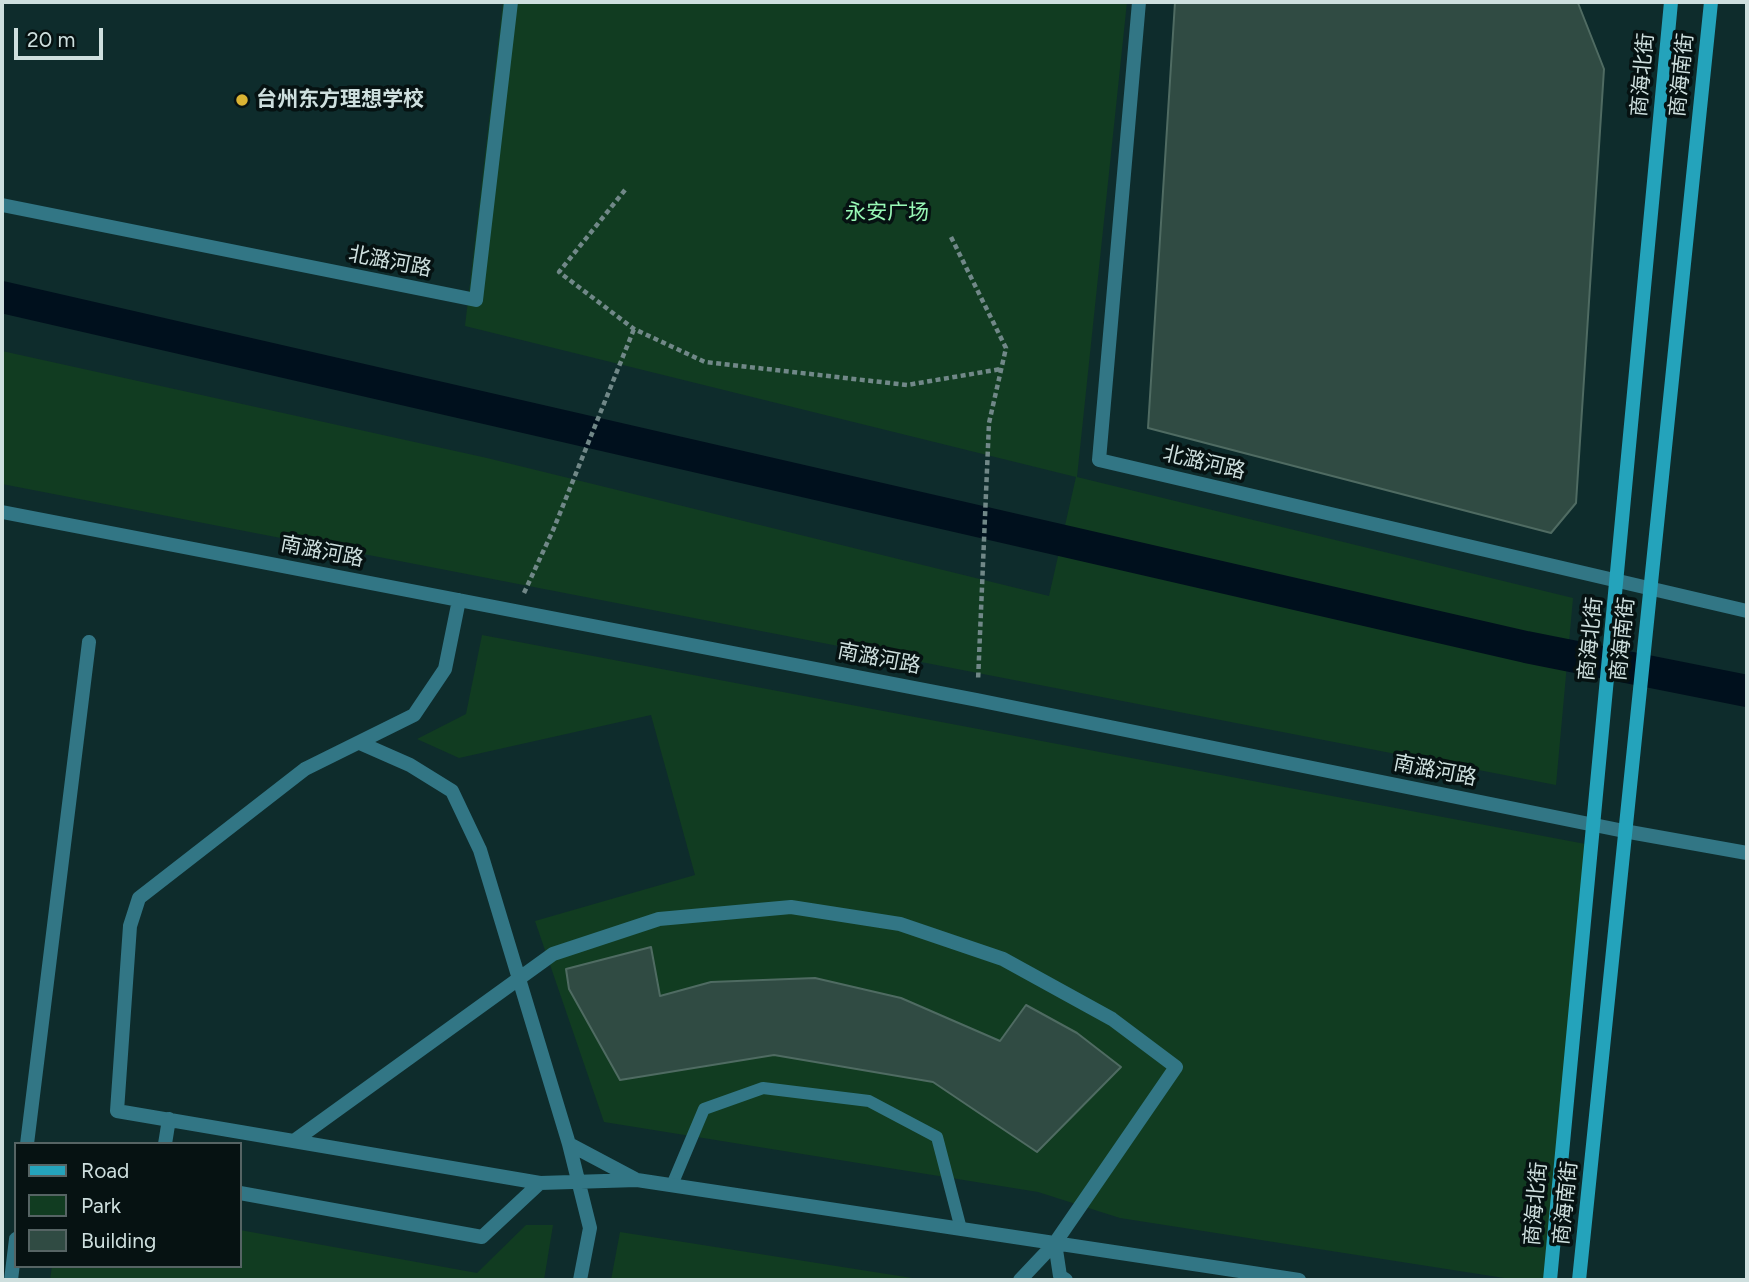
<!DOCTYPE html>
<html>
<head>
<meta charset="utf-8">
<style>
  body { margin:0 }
  #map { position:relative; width:1749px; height:1282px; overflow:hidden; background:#0e2c2c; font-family:Figtree,sans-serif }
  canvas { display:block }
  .frame { position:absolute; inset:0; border:4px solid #cedfde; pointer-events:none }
  .legend { position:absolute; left:14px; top:1142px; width:228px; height:126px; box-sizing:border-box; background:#061212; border:2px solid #566464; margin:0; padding:9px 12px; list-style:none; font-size:21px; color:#cedfde }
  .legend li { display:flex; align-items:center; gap:14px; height:35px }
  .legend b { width:35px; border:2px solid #566464 }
  .scale { position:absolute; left:14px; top:28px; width:89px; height:32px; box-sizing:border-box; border:4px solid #cedfde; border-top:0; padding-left:9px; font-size:21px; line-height:24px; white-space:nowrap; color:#cedfde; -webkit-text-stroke:5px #061212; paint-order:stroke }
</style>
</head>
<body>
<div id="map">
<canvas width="1749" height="1282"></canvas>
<div class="frame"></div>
<ul class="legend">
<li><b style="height:9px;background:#24a3bb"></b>Road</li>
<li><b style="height:19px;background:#113c21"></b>Park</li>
<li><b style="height:19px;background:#304b43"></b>Building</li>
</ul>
<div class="scale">20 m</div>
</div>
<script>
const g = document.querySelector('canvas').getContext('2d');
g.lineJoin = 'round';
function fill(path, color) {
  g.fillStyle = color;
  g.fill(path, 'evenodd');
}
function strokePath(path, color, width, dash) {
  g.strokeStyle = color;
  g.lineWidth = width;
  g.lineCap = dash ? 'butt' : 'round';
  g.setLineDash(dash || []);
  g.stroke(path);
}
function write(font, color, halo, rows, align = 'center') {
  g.font = font + ' Figtree,"Noto Sans SC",sans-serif';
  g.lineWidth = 7;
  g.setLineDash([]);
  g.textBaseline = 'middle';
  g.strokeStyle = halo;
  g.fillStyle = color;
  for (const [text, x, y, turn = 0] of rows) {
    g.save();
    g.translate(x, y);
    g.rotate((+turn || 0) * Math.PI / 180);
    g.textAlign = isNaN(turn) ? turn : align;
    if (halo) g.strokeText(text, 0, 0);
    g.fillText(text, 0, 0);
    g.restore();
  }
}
const green = new Path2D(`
  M503,2H1127L1077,477L1573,598L1556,785L2,484V351L487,458L1049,596L1076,477L465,326Z
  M482,635L1596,846L1550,1280H1517L1120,1218L1038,1192L604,1122L535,921L695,875L651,715L459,758L417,739L466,714Z
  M526,1225H553L544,1280H50L52,1266H240V1230L477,1273Z
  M620,1232L925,1280H611Z`);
const canal = new Path2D(`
  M2,297L1526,647L1747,691`);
const building = new Path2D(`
  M1175,2L1578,3L1604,69L1576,503L1551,533L1148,428Z
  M651,947L660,996L711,982L815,978L901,998L1000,1041L1026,1005L1077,1033L1121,1067L1037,1152L933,1082L774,1055L620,1080L569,989L566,969Z`);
const path = new Path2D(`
  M625,190L559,272L634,329L705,362L907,385L1001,369
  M951,237L1006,348L989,423L978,681
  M524,593L554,528L634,329`);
const service = new Path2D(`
  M672,1185L704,1109L763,1088L869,1101L937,1137L961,1229`);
const minor = new Path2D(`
  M1139,2L1099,460L1747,611
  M2,205L476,300L511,2
  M2,512L977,700L1624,831L1747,853
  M459,600L445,669L414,715L305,769L139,898L130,926L117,1111L540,1183L637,1180L1299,1280
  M360,743L410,765L452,791L480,850L569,1144L635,1179
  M294,1141L553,954L659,919L791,907L900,924L1003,959L1112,1019L1176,1067L1055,1243L1060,1276L1066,1280
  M27,1144L89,642
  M165,1144L169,1119
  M569,1144L590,1228L580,1280
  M240,1193L482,1237L540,1183
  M11,1280L16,1239
  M1020,1280L1055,1243`);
const secondary = new Path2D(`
  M1550,1280L1671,2
  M1579,1280L1711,2`);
const markers = [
  [242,100,7,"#dab333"]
];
const streetNames = [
  ["商海北街",1643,75,-85],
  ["商海南街",1682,75,-84],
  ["北潞河路",390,262,11],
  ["北潞河路",1204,463,13],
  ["南潞河路",322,552,11],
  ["商海北街",1591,639,-84],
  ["商海南街",1623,639,-84],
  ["南潞河路",879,659,11],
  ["南潞河路",1435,771,11],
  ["商海南街",1566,1203,-84],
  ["商海北街",1536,1204,-85]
];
const poiNames = [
  ["台州东方理想学校",256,100]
];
const parkNames = [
  ["永安广场",887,213]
];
fill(green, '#113c21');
strokePath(canal, '#00101d', 32);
fill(building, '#304b43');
strokePath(building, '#4f6b62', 2);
strokePath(path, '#718888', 4.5, [5, 3.5]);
strokePath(service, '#327685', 12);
strokePath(minor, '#327685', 14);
strokePath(secondary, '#24a3bb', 14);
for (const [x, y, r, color] of markers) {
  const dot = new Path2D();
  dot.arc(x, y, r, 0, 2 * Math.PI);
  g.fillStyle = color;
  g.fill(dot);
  strokePath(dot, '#061212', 2.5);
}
write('21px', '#cedfde', '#061212', streetNames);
write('bold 21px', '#cedfde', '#061212', poiNames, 'left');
write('21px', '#98f8b6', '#061212', parkNames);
</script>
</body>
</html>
